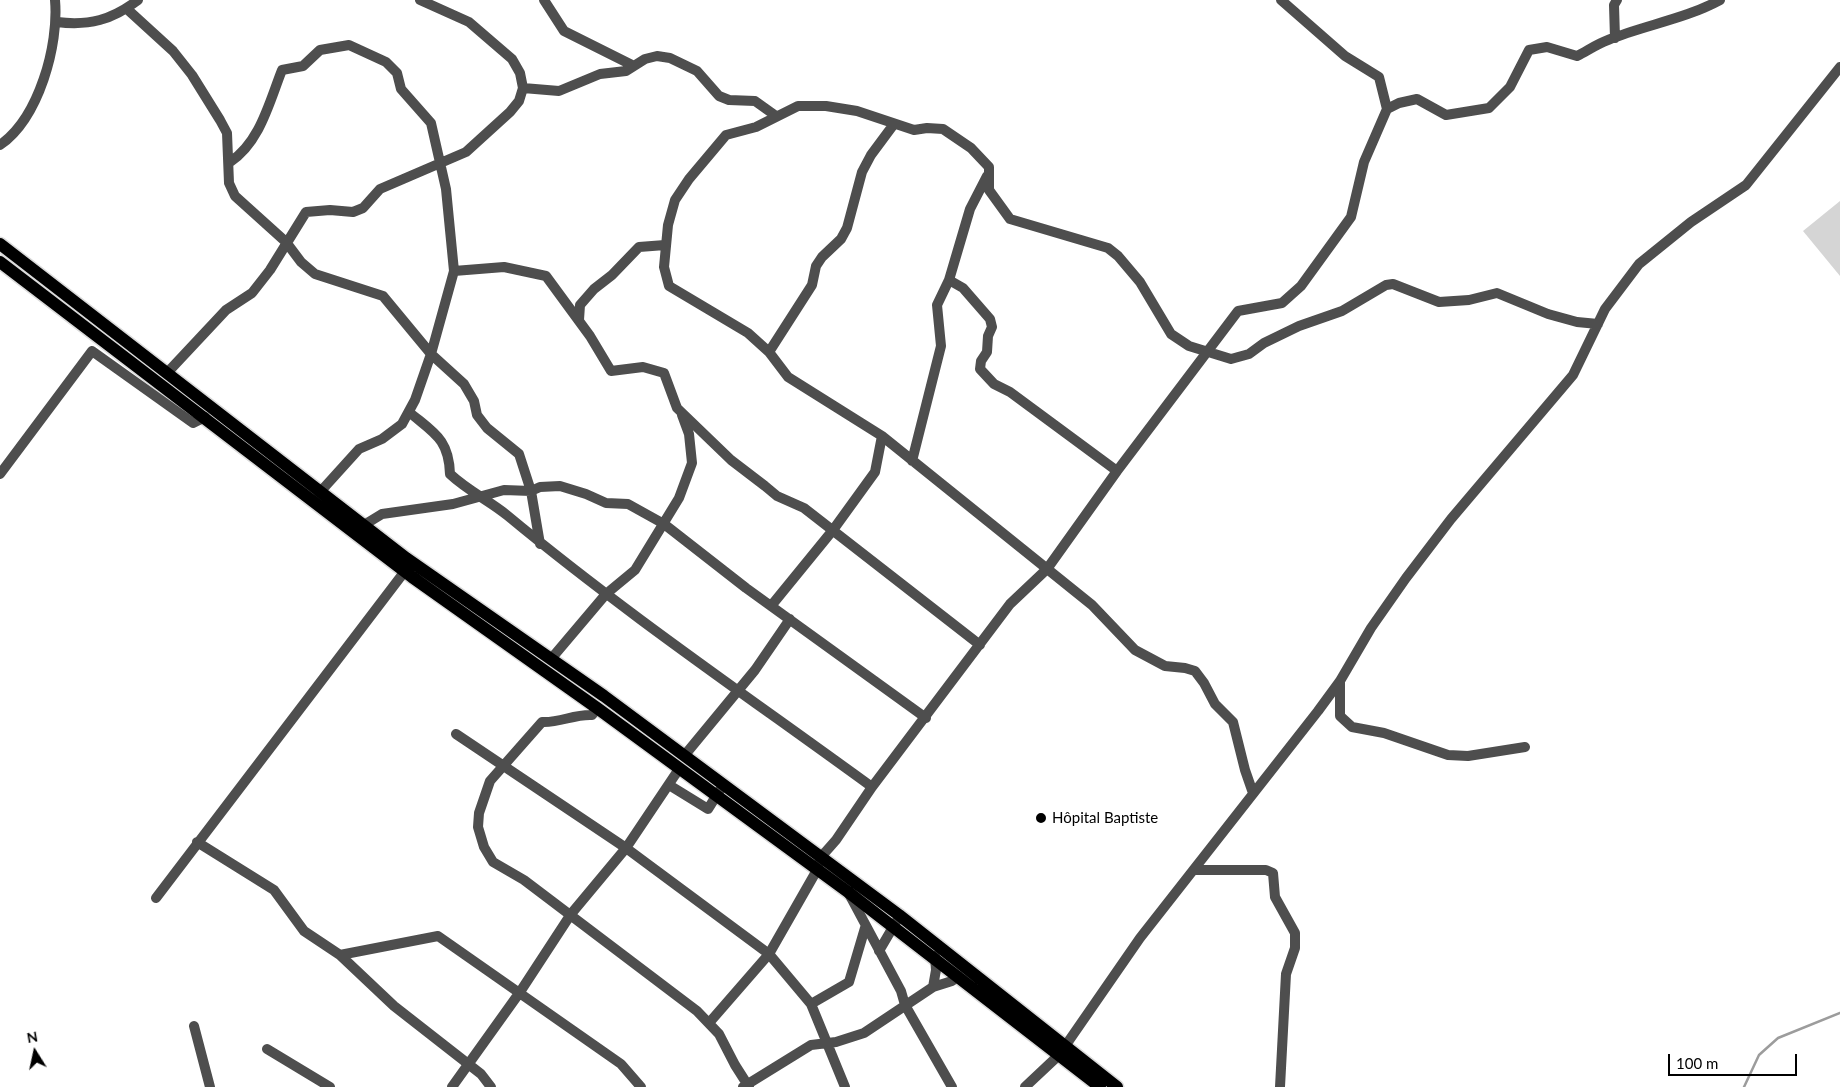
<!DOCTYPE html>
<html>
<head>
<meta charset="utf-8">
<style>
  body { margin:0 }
  #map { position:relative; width:1840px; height:1087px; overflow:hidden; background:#fff; font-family:Lato,sans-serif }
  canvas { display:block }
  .north { position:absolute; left:10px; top:1027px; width:50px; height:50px; -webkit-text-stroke:4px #fff; paint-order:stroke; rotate:350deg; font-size:14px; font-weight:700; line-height:20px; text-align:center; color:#000 }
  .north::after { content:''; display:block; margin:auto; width:18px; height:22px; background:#000; clip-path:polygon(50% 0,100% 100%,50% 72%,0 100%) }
  .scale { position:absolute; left:1668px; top:1054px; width:129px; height:22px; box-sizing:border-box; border:2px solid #000; border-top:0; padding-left:6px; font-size:15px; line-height:18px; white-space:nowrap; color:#000; -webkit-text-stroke:4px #fff; paint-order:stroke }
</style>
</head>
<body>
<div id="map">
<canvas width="1840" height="1087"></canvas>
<div class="north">N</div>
<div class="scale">100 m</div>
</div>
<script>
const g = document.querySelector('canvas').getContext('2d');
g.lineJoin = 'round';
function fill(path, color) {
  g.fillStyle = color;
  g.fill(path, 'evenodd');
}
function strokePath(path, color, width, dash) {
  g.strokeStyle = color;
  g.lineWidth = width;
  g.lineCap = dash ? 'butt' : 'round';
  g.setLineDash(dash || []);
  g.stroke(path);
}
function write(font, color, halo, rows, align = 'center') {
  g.font = font + ' Lato,sans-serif';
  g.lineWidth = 4;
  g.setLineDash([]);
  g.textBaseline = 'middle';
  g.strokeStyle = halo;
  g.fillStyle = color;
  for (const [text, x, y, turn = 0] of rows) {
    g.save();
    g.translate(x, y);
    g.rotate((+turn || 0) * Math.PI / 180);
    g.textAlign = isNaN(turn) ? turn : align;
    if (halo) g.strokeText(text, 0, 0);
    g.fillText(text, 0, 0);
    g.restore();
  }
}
const green = new Path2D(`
  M1840,201V276L1803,231Z`);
const stream = new Path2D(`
  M1744,1087L1759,1055L1778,1038L1840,1013`);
const minor = new Path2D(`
  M544,0L564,31L634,66
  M1281,0L1345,56L1379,77L1387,109
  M127,9L173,51L192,75L220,120L227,133L229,183L235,196L286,242L301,262L315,274L383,296L431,354L464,384L474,401L477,415L487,428L519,454L531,491L540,544
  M57,22C89,26 112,20 138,0
  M1615,38L1614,5L1617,0
  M523,88L559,91L600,74L626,71L645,59L657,56L670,58L697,71L719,96L729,100L755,101L776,116
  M0,145C39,118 59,45 55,0
  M230,162C260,142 269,103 282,70L303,66L320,50L349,45L386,62L397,73L401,89L431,123L446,189L454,271L431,354L415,400L402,424L382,439L359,449L321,491L319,497
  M987,176L970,209L949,280L963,288L990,319L992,327L988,336L987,352L981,361L980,369L994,384L1010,392L1117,471
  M454,271L504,267L546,276L590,336L611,371L643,367L664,373L677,408L731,460L765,486L777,496L804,508L980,645
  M579,320L580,305L594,289L612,275L639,247L665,245
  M769,352L812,285L816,266L822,257L841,239L847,228L862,172L871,155L894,124
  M167,373L226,310L252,293L270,270L306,212L330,210L353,212L363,208L380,189L466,152L510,112L519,101L523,88L520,73L512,59L469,22L420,0
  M409,412C434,433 449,439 450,474C468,491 490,501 508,516C625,613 750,698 872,787
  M912,461L941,346L937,305L949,280
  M0,474L92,351L193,423L205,417
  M362,530L364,525L382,514L453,504L504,490L531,491L540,487L560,486L586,494L606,503L628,504L664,524L746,588L926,718
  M771,606L833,530L875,472L882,436
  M551,659L606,594L635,570L679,498L692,463L689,434L682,415
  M1340,681V716L1352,727L1384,733L1448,755L1468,756L1525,747
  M597,708L592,715C574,714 560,723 542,722L490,781L479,813L478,827L484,847L493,862L524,880L697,1011L719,1034L735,1065L749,1087
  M456,734L626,848L769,954L811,1004L845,1087
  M684,756L755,670L790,619
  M669,785L708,809L720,790
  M1253,793L1245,770L1233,722L1215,704L1204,683L1195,671L1185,668L1165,666L1135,650L1092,605L882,436L788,377L769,352L748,333L669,286L664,267L668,225L675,200L689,179L726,135L756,127L798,106H826L857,111L914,130L927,128L943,129L971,148L989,167V190L1010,219L1108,248L1118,256L1140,282L1171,334L1189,346L1231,359L1249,354L1264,343L1299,326L1342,311L1386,285L1393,284L1439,302L1469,300L1497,293L1548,314L1577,322L1598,324
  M197,842L274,890L304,931L340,955L394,1006L481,1074L491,1087
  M1194,870H1266L1273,873L1275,897L1295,933V948L1286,974L1280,1087
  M848,892L901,991L905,1005L952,1087
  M156,898L405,571
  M879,951L896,922
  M340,955L438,936L621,1064L641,1087
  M933,987L936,970L935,956
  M811,1004L849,982L865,928
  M709,1023L769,954L817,870L821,857L836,840L872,787L1010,604L1047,569L1117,471L1238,311L1282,303L1301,286L1351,217L1364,162L1387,109L1399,103L1417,99L1446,115L1489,108L1510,87L1529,50L1547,47L1577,56C1587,51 1597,44 1608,40C1645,25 1685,19 1720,0
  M194,1026L210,1087
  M267,1049L330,1087
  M452,1087L520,992L571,914L626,848L679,769
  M743,1087L811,1045L836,1042L864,1033L933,987L952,981L958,976
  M1025,1087L1059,1055L1140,938L1318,711L1340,681L1371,628L1406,578L1451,519L1573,375L1605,309L1639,264L1691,222L1746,185L1840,67`);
const primary = new Path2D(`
  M0,244L406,558L604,696L899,915L1117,1087
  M0,262L412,577L597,708L848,892L1100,1087`);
const markers = [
  [1041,818,6,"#000"]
];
const poiNames = [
  ["Hôpital Baptiste",1052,818]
];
fill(green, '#d5d5d5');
strokePath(stream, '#9c9c9c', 2.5);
strokePath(primary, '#dbdbdb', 15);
strokePath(minor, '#4e4e4e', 10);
strokePath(primary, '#000', 12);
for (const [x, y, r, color] of markers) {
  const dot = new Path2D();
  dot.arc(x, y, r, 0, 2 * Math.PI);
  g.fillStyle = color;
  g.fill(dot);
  strokePath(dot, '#fff', 2);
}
write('15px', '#000', '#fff', poiNames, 'left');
</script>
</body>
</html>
